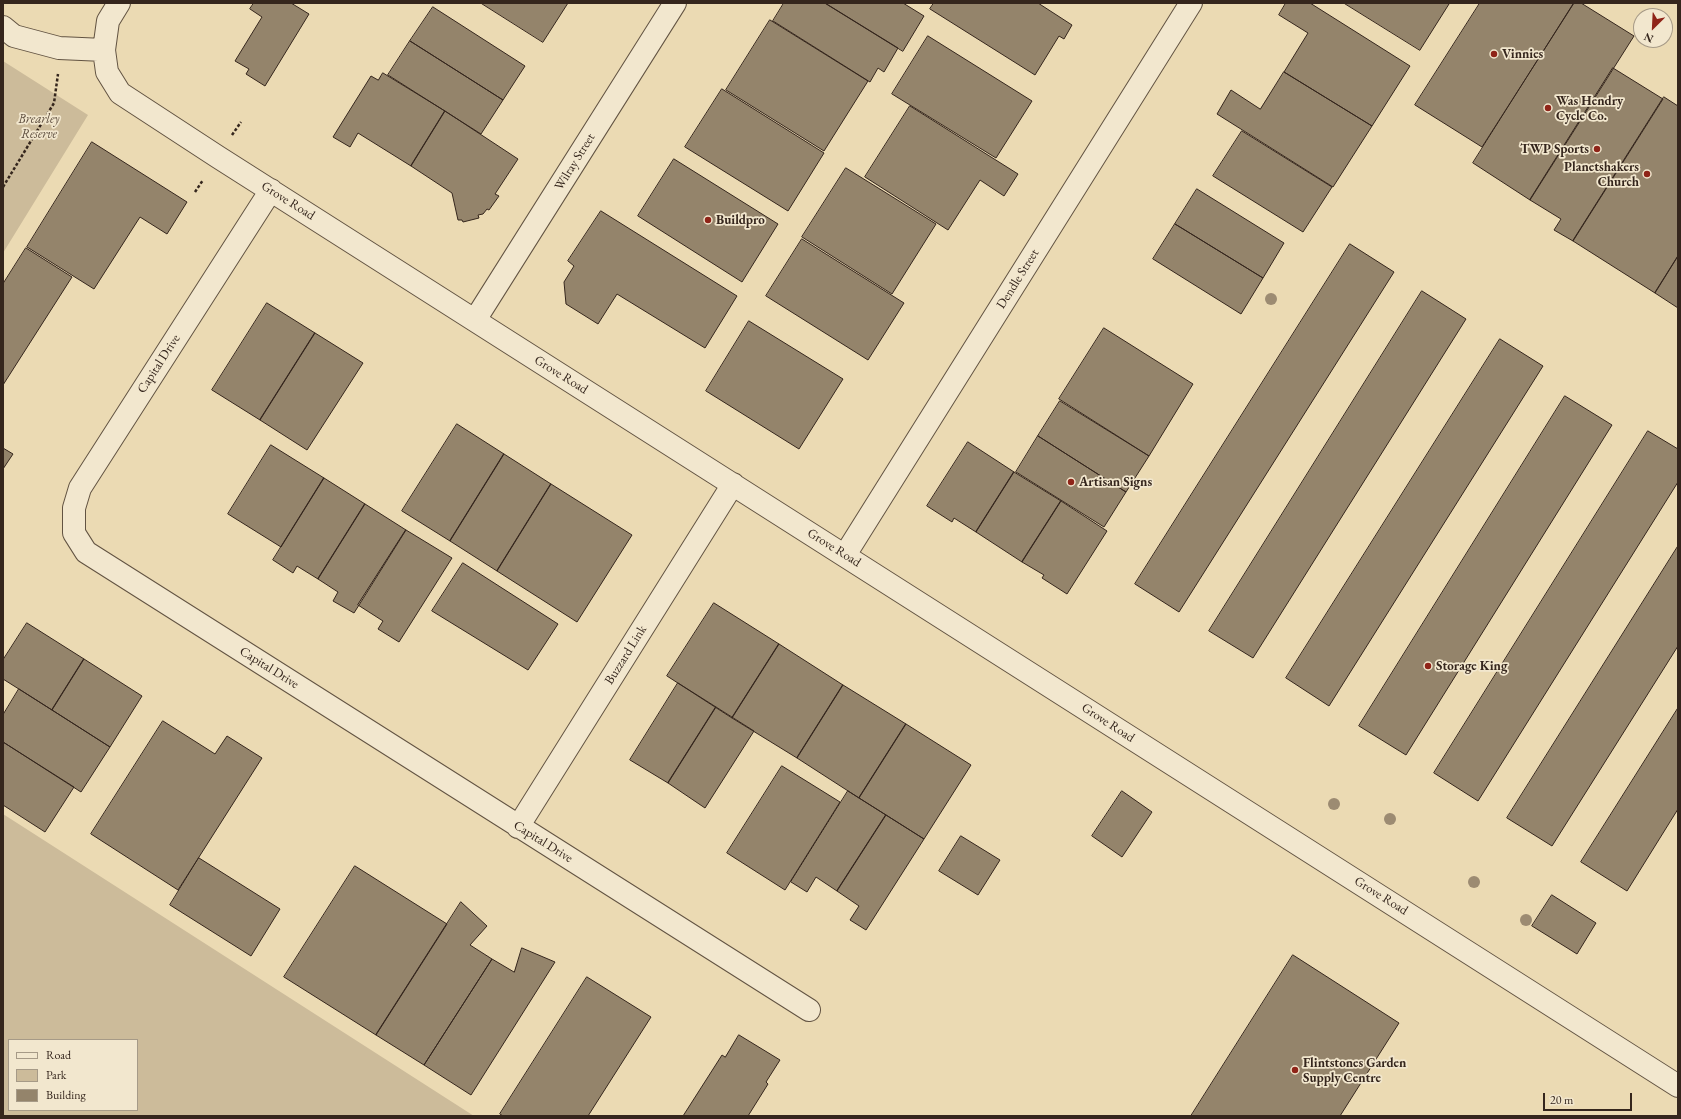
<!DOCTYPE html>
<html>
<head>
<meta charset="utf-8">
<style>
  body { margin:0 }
  #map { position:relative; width:1681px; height:1119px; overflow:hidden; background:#ebdab3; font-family:"EB Garamond",serif }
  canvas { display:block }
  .frame { position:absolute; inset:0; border:4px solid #35261d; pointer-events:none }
  .legend { position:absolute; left:8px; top:1039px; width:130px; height:72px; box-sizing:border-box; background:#f2e7ce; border:1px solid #a69a87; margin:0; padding:5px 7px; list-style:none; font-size:12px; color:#35261d }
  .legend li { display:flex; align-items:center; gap:8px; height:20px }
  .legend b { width:20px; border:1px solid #a69a87 }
  .north { position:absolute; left:1633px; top:8px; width:40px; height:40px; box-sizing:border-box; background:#f2e7ce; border:1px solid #a69a87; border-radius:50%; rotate:204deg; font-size:11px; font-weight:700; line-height:16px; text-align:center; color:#35261d }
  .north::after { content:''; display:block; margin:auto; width:14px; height:18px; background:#8f2418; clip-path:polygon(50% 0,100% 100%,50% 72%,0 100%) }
  .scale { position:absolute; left:1543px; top:1093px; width:89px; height:18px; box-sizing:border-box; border:2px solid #35261d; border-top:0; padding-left:5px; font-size:12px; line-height:14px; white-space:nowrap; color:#35261d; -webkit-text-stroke:3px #f2e7ce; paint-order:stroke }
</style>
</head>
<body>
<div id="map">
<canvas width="1681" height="1119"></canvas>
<div class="frame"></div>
<ul class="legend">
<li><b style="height:5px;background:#f2e7ce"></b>Road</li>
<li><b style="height:11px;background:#ccbb9a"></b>Park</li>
<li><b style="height:11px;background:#94846b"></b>Building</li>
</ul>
<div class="north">N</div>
<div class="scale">20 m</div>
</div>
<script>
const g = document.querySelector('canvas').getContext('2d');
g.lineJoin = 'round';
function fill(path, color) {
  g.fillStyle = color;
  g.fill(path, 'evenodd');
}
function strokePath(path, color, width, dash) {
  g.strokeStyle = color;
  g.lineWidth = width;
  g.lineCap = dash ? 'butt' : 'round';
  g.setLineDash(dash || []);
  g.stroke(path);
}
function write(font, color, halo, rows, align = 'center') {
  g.font = font + ' "EB Garamond",serif';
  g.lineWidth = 3.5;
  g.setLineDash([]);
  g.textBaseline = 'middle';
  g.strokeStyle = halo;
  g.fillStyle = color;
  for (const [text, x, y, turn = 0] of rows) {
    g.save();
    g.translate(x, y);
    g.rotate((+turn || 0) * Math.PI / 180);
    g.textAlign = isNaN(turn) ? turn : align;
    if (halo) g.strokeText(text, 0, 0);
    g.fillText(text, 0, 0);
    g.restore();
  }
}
const green = new Path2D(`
  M3,61L88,115L3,253Z
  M3,813V814L474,1116H3ZM9,1040H137V1110H9Z`);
const building = new Path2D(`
  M254,3H291L309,14L265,86L246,74L249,69L235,61L262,17L250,9Z
  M481,3H568L543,42Z
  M784,3H825L898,48L884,72L878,68L870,82L773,21Z
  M825,3H903L924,16L903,51Z
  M934,3H1038L1072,25L1064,39L1059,36L1035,75L930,9Z
  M1286,3H1310L1410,66L1372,126L1284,72L1308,33L1279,15Z
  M1344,3H1446L1449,4L1420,50Z
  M1480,3H1574L1482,147L1415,105Z
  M1574,3H1581L1634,36L1530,200L1473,163Z
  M433,7L525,66L503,100L410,41Z
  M770,20L868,81L824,151L726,90Z
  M928,36L1032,101L996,158L892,94Z
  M410,41L503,100L481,134L388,75Z
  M1613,68L1663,99L1573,241L1554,230L1561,219L1530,200Z
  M1284,72L1372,126L1333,187L1217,114L1231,90L1260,109Z
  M383,73L445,111L411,166L358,133L350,147L333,137L371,76L378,80Z
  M722,89L824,153L788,211L685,147Z
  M1664,97L1678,106V256L1655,293L1573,241Z
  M910,106L1018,174L1004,196L980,180L948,230L865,177Z
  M445,111L518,159L495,194L499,196L489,210L487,209L483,214L478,215L479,218L463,222L462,220H458L452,193L411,166Z
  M1242,131L1332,187L1303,232L1213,176Z
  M92,142L187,202L167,234L140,217L94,289L27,247Z
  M674,159L778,224L742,282L638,216Z
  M846,168L936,224L892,294L802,237Z
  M1197,189L1284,243L1263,278L1175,224Z
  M601,211L737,296L705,348L617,294L598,324L566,304L564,282L574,266L568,261Z
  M1175,224L1263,278L1241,314L1153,259Z
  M802,239L904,303L868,360L766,296Z
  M1350,244L1394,272L1179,612L1135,584Z
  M26,248L72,277L3,385V284Z
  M1678,256V308L1655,293Z
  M1422,291L1466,319L1253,658L1209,631Z
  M267,303L315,333L260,420L212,390Z
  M749,321L843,379L799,449L706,391Z
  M1104,328L1193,384L1149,456L1059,399Z
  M315,333L363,363L307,450L260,420Z
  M1500,339L1543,366L1329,706L1286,678Z
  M1565,396L1612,425L1406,755L1359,726Z
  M1060,401L1149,456L1126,492L1038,436Z
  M457,424L504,454L450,541L402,511Z
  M1648,431L1678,449V482L1478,801L1434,773Z
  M1038,436L1126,492L1104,527L1016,472Z
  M968,442L1014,472L976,532L954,518L952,522L927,506Z
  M271,445L324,478L281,547L228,514Z
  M3,448L13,454L3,469Z
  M504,454L551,484L497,571L450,541Z
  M1014,472L1061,501L1022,562L976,532Z
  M324,478L365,504L318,579L297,566L293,573L273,560Z
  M551,484L632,535L577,622L497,571Z
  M1061,501L1107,531L1067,594L1042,578L1044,575L1022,562Z
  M365,504L406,530L354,613L333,601L338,592L318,579Z
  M406,530L452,558L399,642L378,629L383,621L358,605Z
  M1678,546V646L1552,846L1507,818Z
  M463,563L558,624L528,670L432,611Z
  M714,603L779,644L732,718L667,676Z
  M27,623L84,659L52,710L3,679V660Z
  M779,644L843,685L797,758L732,718Z
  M84,659L142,696L110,747L52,710Z
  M678,683L716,707L668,783L630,760Z
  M843,685L906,724L859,798L797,758Z
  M19,689L110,747L81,792L3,742V715Z
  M716,707L754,731L705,808L668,783Z
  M1678,708V809L1627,891L1581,862Z
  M163,721L215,754L227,736L262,758L178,890L91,834Z
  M906,724L971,765L924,839L859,798Z
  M3,742L74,787L45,832L3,805Z
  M782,766L840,802L785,890L727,853Z
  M848,791L886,815L837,891L816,877L807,892L791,882Z
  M1122,791L1152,812L1122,857L1092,836Z
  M886,815L924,839L866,930L850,920L859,906L837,891Z
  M961,836L1000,860L978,895L939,871Z
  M199,858L280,909L251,956L170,905Z
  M355,866L447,924L376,1035L284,977Z
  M1552,895L1596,923L1577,954L1532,926Z
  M461,902L487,926L470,945L492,959L424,1065L376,1035Z
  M522,948L555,962L471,1095L424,1065L492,959L514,972Z
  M1293,955L1399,1023L1340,1116H1191Z
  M587,977L651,1017L588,1116H503L500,1114Z
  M739,1035L780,1060L766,1082L768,1084L748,1116H683L722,1055L725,1057Z`);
const path = new Path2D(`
  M232,135L241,122
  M3,187L54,103L58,74
  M195,192L203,180`);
const minor = new Path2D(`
  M119,3L108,21L104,50L107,72L120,93L218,157L1678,1086
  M3,27L14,36L59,48L104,50
  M271,190L80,488L74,508V533L86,552L809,1010
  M475,320L675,3
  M845,555L1191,3
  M518,827L733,484`);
const trees = [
  [1271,299],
  [1334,804],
  [1390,819],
  [1474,882],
  [1526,920]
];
const markers = [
  [1494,54,4,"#8f2418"],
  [1548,108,4,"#8f2418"],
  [1597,149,4,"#8f2418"],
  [1647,174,4,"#8f2418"],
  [708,220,4,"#8f2418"],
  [1071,482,4,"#8f2418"],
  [1428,666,4,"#8f2418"],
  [1295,1070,4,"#8f2418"]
];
const poiNames = [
  ["Vinnies",1502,54],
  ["Was Hendry",1556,101],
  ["Cycle Co.",1556,116],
  ["TWP Sports",1589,149,"right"],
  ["Planetshakers",1639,167,"right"],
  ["Church",1639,182,"right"],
  ["Buildpro",716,220],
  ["Artisan Signs",1079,482],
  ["Storage King",1436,666],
  ["Flintstones Garden",1303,1063],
  ["Supply Centre",1303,1078]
];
const parkNames = [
  ["Brearley",39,119],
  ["Reserve",39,134]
];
const streetNames = [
  ["Wilray Street",575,162,-58],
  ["Grove Road",288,201,32],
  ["Dendle Street",1018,279,-58],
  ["Capital Drive",159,364,-57],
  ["Grove Road",561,375,32],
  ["Grove Road",834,548,32],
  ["Buzzard Link",626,655,-58],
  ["Capital Drive",269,668,32],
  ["Grove Road",1108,723,33],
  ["Capital Drive",543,842,32],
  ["Grove Road",1381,896,32]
];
fill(green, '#ccbb9a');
fill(building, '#94846b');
strokePath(building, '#35261d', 1);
strokePath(minor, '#625342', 24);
strokePath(path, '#35261d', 2.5, [3, 2]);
strokePath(minor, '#f2e7ce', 22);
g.fillStyle = '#9c8b72';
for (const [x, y] of trees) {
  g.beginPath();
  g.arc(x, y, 6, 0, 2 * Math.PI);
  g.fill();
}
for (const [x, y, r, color] of markers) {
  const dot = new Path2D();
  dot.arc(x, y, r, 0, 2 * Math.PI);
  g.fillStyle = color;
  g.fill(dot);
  strokePath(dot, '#f2e7ce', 1.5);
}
write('bold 13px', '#35261d', '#f2e7ce', poiNames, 'left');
write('italic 13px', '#5b4b3c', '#f2e7ce', parkNames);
write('13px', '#35261d', '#f2e7ce', streetNames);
</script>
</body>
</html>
